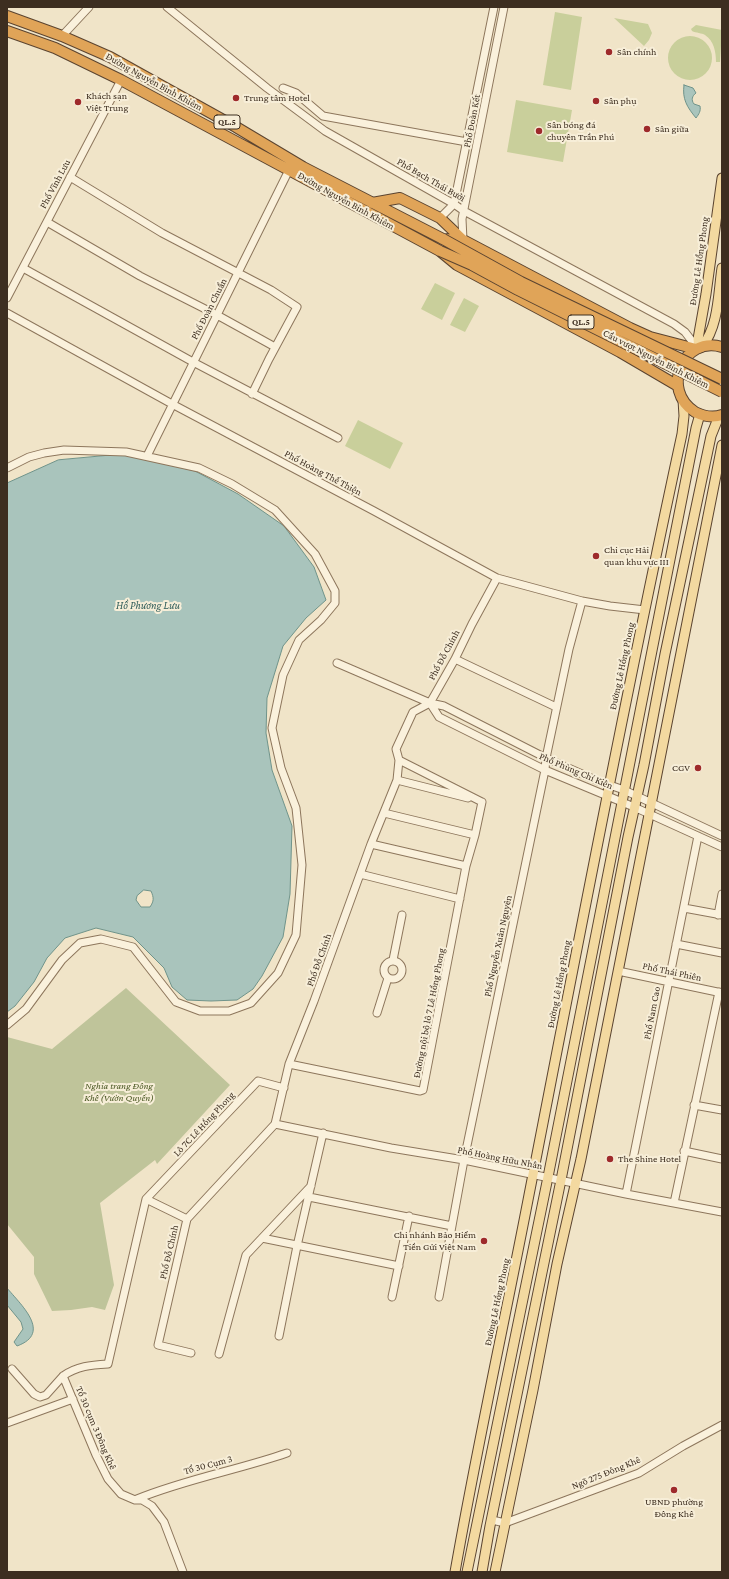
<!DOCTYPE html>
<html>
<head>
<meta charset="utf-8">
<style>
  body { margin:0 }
  #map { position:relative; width:729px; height:1579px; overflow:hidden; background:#f0e4c8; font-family:"Crimson Pro",serif }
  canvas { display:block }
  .frame { position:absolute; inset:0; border:8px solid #3d2e20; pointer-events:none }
</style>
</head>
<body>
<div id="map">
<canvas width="729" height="1579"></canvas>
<div class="frame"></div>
</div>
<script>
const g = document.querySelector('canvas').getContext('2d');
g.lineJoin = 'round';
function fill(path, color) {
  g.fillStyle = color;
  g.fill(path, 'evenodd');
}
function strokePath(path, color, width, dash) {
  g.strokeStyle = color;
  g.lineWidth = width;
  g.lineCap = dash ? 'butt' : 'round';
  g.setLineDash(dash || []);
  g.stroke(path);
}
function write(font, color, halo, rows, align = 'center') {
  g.font = font + ' "Crimson Pro",serif';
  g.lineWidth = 4;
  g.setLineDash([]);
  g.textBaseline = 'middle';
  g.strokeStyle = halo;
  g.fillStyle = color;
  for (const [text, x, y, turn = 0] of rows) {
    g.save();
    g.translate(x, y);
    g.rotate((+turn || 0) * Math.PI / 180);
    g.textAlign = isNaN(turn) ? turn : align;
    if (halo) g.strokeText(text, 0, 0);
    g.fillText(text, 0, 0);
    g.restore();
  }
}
const green = new Path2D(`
  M555,12L582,17L571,90L543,85Z
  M614,18L648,24L652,33L649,40L644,46Z
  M696,25L722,30L720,62H716C716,52 714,41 705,35C702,33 696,33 692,31L691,29Z
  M668 58a22 22 0 1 1 44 0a22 22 0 1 1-44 0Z
  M516,100L572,110L563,162L507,152Z
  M435,283L455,293L442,320L421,309Z
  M464,298L479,306L465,332L450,325Z
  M358,420L403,443L390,469L345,446Z`);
const cemetery = new Path2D(`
  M126,988L230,1085L157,1164L155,1160L100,1203L114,1285L105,1310L92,1307L71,1310L52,1311L34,1274V1257L7,1224V1037L52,1049Z`);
const water = new Path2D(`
  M684,85L693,88L696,93C692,96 691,100 694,104L700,106C701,111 699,114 696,118C687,107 682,99 684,85Z
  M123,454L195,471L238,494L284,526L314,567L326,600L306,618L283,646L267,698L266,733L272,770L292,826L290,894L283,937L262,976L253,989L237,1000L211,1001L187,1000L172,987L164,968L133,937L96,928L65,938L47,958L34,982L15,1006L7,1012V483L58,460ZM144,890L151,891C154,898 154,901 150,907H141L136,900L137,896Z
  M7,1288C20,1304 53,1333 17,1346L14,1342L23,1329L21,1322L7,1305Z`);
const minor = new Path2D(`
  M167,7L267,88L325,131L454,204L464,211L674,324L685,332L698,349
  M62,36L89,7
  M283,88L296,93L323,116L467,142
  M70,177L162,233L271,290L297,307L269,359L252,394
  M440,218L454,204L494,7
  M47,222L140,276L217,315L275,347
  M463,240L462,219L504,7
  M23,268L193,362L338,438
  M7,298L121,80
  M7,313L172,404L374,511L497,578L582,601L610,606L645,610
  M147,456L289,170
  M7,468L29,457L44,453L64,450L126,452L199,468L232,484L275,510L315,554L335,591V603L321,620L299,640L283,675L272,728L281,768L296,808L302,865L296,935L278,973L251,1003L229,1011H200L176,1002L133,947L101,939L80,943L62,960L26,1009L7,1025
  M455,659L556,707
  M337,663L430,703L444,706L546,758L598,781L624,790L722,836
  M430,703L439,717L545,770L634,807L722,847
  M399,760L482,802
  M397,780L468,798
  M384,813L475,835L482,802
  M371,844L466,866L475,835
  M360,874L460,899
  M684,908L722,915
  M718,915L722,894
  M676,944L722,953
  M393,960L402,915
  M384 970a9 9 0 1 1 18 0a9 9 0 1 1-18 0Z
  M618,971L722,993
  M377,1013L388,978
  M289,1064L420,1091L423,1090L466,866
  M694,1105L722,1110
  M275,1124L391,1148L464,1160L626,1194L722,1212
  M684,1151L722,1159
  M626,1194L698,836
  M309,1197L452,1226
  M146,1199L187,1219
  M674,1203L719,992
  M262,1238L399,1266
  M392,1297L409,1216
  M439,1297L464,1160L545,770L546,758L569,649L582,601
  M279,1336L297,1246L323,1133
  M191,1353L158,1345L187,1219L275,1124L289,1064L314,1001L371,844L397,780L399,760L396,749L413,712L430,703L455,659L472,624L497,578
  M219,1354L246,1255L311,1186
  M12,1369L34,1394L40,1397L46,1395L63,1376
  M7,1423L73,1399
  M137,1499C186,1479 238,1470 287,1453
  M492,1520L505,1523L639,1473L683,1446L722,1425
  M183,1572L164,1522L152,1506L142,1500H135L121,1494L108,1479L96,1455L63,1376C77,1366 91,1365 108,1364L146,1199L258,1081L284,1088`);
const major = new Path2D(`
  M702,347C719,325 718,294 722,268
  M699,348L698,339L706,294L722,178
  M455,1572C477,1447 504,1324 528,1200C578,944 627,688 682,434L684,416L683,400
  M467,1572L548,1177L696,428L700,414
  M482,1572L490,1526L561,1180L628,837L644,765L665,654L711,436L719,416
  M495,1572L533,1390L557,1264L581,1159L722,445`);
const highway = new Path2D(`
  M7,16L62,36L110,57L236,127L303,167L443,239L463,240L630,328L650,337L696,349
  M7,31L55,48L121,80L440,251L457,265L620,352L678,386
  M372,203L400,198L440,218L463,240
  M722,347C683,335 660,390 695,412C703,416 713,418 722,415`);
const highwayBridge = new Path2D(`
  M443,239L521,282L722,379
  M440,251L472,265L518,290L722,392`);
const markers = [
  [609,52,4,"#9e2a2b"],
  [236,98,4,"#9e2a2b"],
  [596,101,4,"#9e2a2b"],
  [78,102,4,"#9e2a2b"],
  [647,129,4,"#9e2a2b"],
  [539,131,4,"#9e2a2b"],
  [596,556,4,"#9e2a2b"],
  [698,768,4,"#9e2a2b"],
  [610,1159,4,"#9e2a2b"],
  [484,1241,4,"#9e2a2b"],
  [674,1490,4,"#9e2a2b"]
];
const shields = [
  [227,122,26],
  [581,322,26]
];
const shieldNames = [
  ["QL.5",227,122],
  ["QL.5",581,322]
];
const poiNames = [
  ["Sân chính",617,52],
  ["Khách sạn",86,96],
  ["Việt Trung",86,108],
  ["Trung tâm Hotel",244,98],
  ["Sân phụ",604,101],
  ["Sân bóng đá",547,125],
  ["chuyên Trần Phú",547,137],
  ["Sân giữa",655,129],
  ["Chi cục Hải",604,550],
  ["quan khu vực III",604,562],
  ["CGV",690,768,"right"],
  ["The Shine Hotel",618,1159],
  ["Chi nhánh Bảo Hiểm",476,1235,"right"],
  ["Tiền Gửi Việt Nam",476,1247,"right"],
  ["UBND phường",674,1502,"center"],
  ["Đông Khê",674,1514,"center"]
];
const streetNames = [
  ["Đường Nguyễn Bình Khiêm",154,82,29],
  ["Phố Đoàn Kết",472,121,-79],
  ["Phố Bạch Thái Bưởi",431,180,30],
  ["Phố Vĩnh Lưu",55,184,-62],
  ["Đường Nguyễn Bỉnh Khiêm",346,201,29],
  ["Đường Lê Hồng Phong",699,261,-82],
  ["Phố Đoàn Chuẩn",209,309,-63],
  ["Cầu vượt Nguyễn Bỉnh Khiêm",656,359,27],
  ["Phố Hoàng Thế Thiện",323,473,28],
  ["Phố Đỗ Chính",444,655,-62],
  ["Đường Lê Hồng Phong",622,666,-78],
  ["Phố Phùng Chí Kiên",576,771,23],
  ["Phố Nguyễn Xuân Nguyên",498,946,-78],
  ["Phố Đỗ Chính",319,960,-70],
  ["Phố Thái Phiên",672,972,12],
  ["Đường Lê Hồng Phong",559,984,-79],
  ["Đường nội bộ lô 7 Lê Hồng Phong",429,1013,-79],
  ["Phố Nam Cao",652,1013,-79],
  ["Lô 7C Lê Hồng Phong",204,1124,-47],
  ["Phố Hoàng Hữu Nhân",500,1158,11],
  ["Phố Đỗ Chính",169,1252,-77],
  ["Đường Lê Hồng Phong",497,1302,-78],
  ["Tổ 30 cụm 3 Đông Khê",96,1428,67],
  ["Tổ 30 Cụm 3",208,1465,-15],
  ["Ngõ 275 Đông Khê",606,1473,-22]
];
const parkNames = [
  ["Nghia trang Đông",119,1086],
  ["Khê (Vườn Quyến)",119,1098]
];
const waterNames = [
  ["Hồ Phương Lưu",148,606]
];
fill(green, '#c9cf9b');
fill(cemetery, '#bfc49a');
fill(water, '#a9c4bc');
strokePath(water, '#6f938a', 1);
strokePath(minor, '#8d765c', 9);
strokePath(major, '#5b4430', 11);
strokePath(highway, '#5b4430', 12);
strokePath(minor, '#faf1dc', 7);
strokePath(major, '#f3d9a0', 9);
strokePath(highway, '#e0a458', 10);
strokePath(highwayBridge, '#5b4430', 12, []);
strokePath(highwayBridge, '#e0a458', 10);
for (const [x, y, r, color] of markers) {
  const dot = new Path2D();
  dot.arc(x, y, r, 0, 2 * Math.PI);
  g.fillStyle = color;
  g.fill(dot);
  strokePath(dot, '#f7eed8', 1.5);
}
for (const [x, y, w] of shields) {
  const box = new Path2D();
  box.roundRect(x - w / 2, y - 7, w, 14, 3);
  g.fillStyle = '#f7eed8';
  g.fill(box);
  strokePath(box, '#3d2e20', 1);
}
write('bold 9px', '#3d2e20', null, shieldNames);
write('10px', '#3d2e20', '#f7eed8', poiNames, 'left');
write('10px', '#3d2e20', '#f7eed8', streetNames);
write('italic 10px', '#4d5a26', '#f7eed8', parkNames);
write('italic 11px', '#2f5d5a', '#f7eed8', waterNames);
</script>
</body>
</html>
